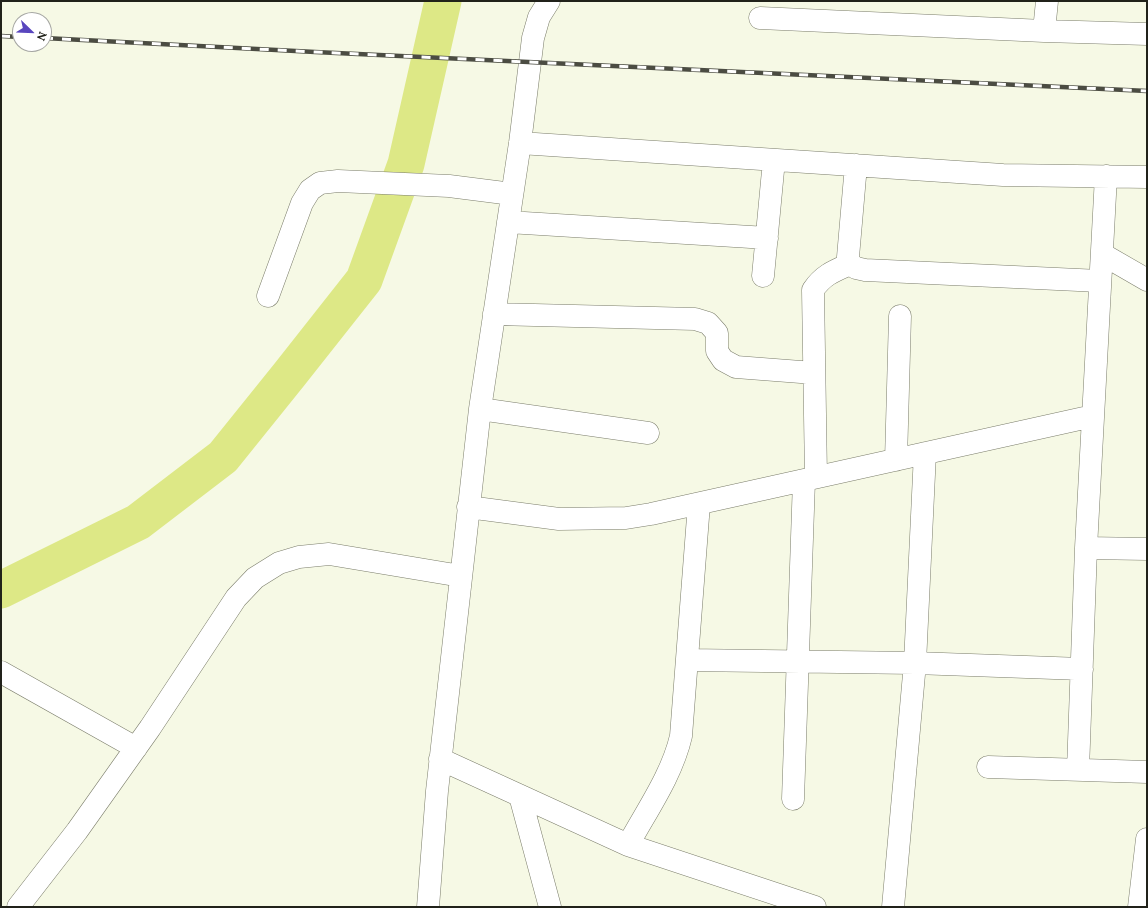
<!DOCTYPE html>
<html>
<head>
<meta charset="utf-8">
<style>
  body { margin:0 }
  #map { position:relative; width:1148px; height:908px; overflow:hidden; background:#f6f9e5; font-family:Lora,serif }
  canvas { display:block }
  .frame { position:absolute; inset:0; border:2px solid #21221a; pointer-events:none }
  .north { position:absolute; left:12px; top:12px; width:40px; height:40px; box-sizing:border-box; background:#fff; border:1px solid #a6a7a3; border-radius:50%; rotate:113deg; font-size:11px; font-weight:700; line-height:16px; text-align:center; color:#21221a }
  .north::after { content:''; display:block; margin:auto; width:14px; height:18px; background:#5946be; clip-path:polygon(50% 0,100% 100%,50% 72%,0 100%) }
</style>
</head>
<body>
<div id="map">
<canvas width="1148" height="908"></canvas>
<div class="frame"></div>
<div class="north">N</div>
</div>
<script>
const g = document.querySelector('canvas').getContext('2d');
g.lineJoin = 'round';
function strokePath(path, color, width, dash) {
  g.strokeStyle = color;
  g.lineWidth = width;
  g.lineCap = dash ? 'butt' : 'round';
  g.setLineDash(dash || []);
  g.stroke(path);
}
const river = new Path2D(`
  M1,590L138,522L223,457L289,375L364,280L406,164L443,1`);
const minor = new Path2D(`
  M760,18L1044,31L1147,34
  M1044,31L1047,1
  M520,143L1003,175L1147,177
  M856,165L848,257L850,264L856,268L865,270L1100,281
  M508,222L767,238
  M1102,254L1147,280
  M763,276L774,160
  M268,296L302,203L310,190L320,183L338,181L449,186L512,194
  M494,314L695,319L708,323L717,333V351L723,360L736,367L814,373
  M480,409L648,433
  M896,460L900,316
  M816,477L813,290C823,275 834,271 850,264
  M468,507L559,519L626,518L651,514L1093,416
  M1086,548L1147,549
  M687,660L915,663L1082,669
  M1,672L136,748
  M440,759L628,845L815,907
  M988,767L1147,772
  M1078,770L1086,548L1106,176
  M520,796L550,907
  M793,799L804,480
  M628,845C647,810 672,775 681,736L699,504
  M18,907L77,831L150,728L236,598L255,578L279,563L299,557L329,554L461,576
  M428,907L437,791L480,409L520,143L533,38L539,17L549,1
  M893,907L915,663L925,453
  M1139,907L1147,839`);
const rail = new Path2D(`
  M1,36L20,37
  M44,38L315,52L1147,91`);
strokePath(river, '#dde886', 37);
strokePath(minor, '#7b7d6b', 23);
strokePath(minor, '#fff', 22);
strokePath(rail, '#4b4c42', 4.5);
strokePath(rail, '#fff', 3, [9]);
</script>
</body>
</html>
